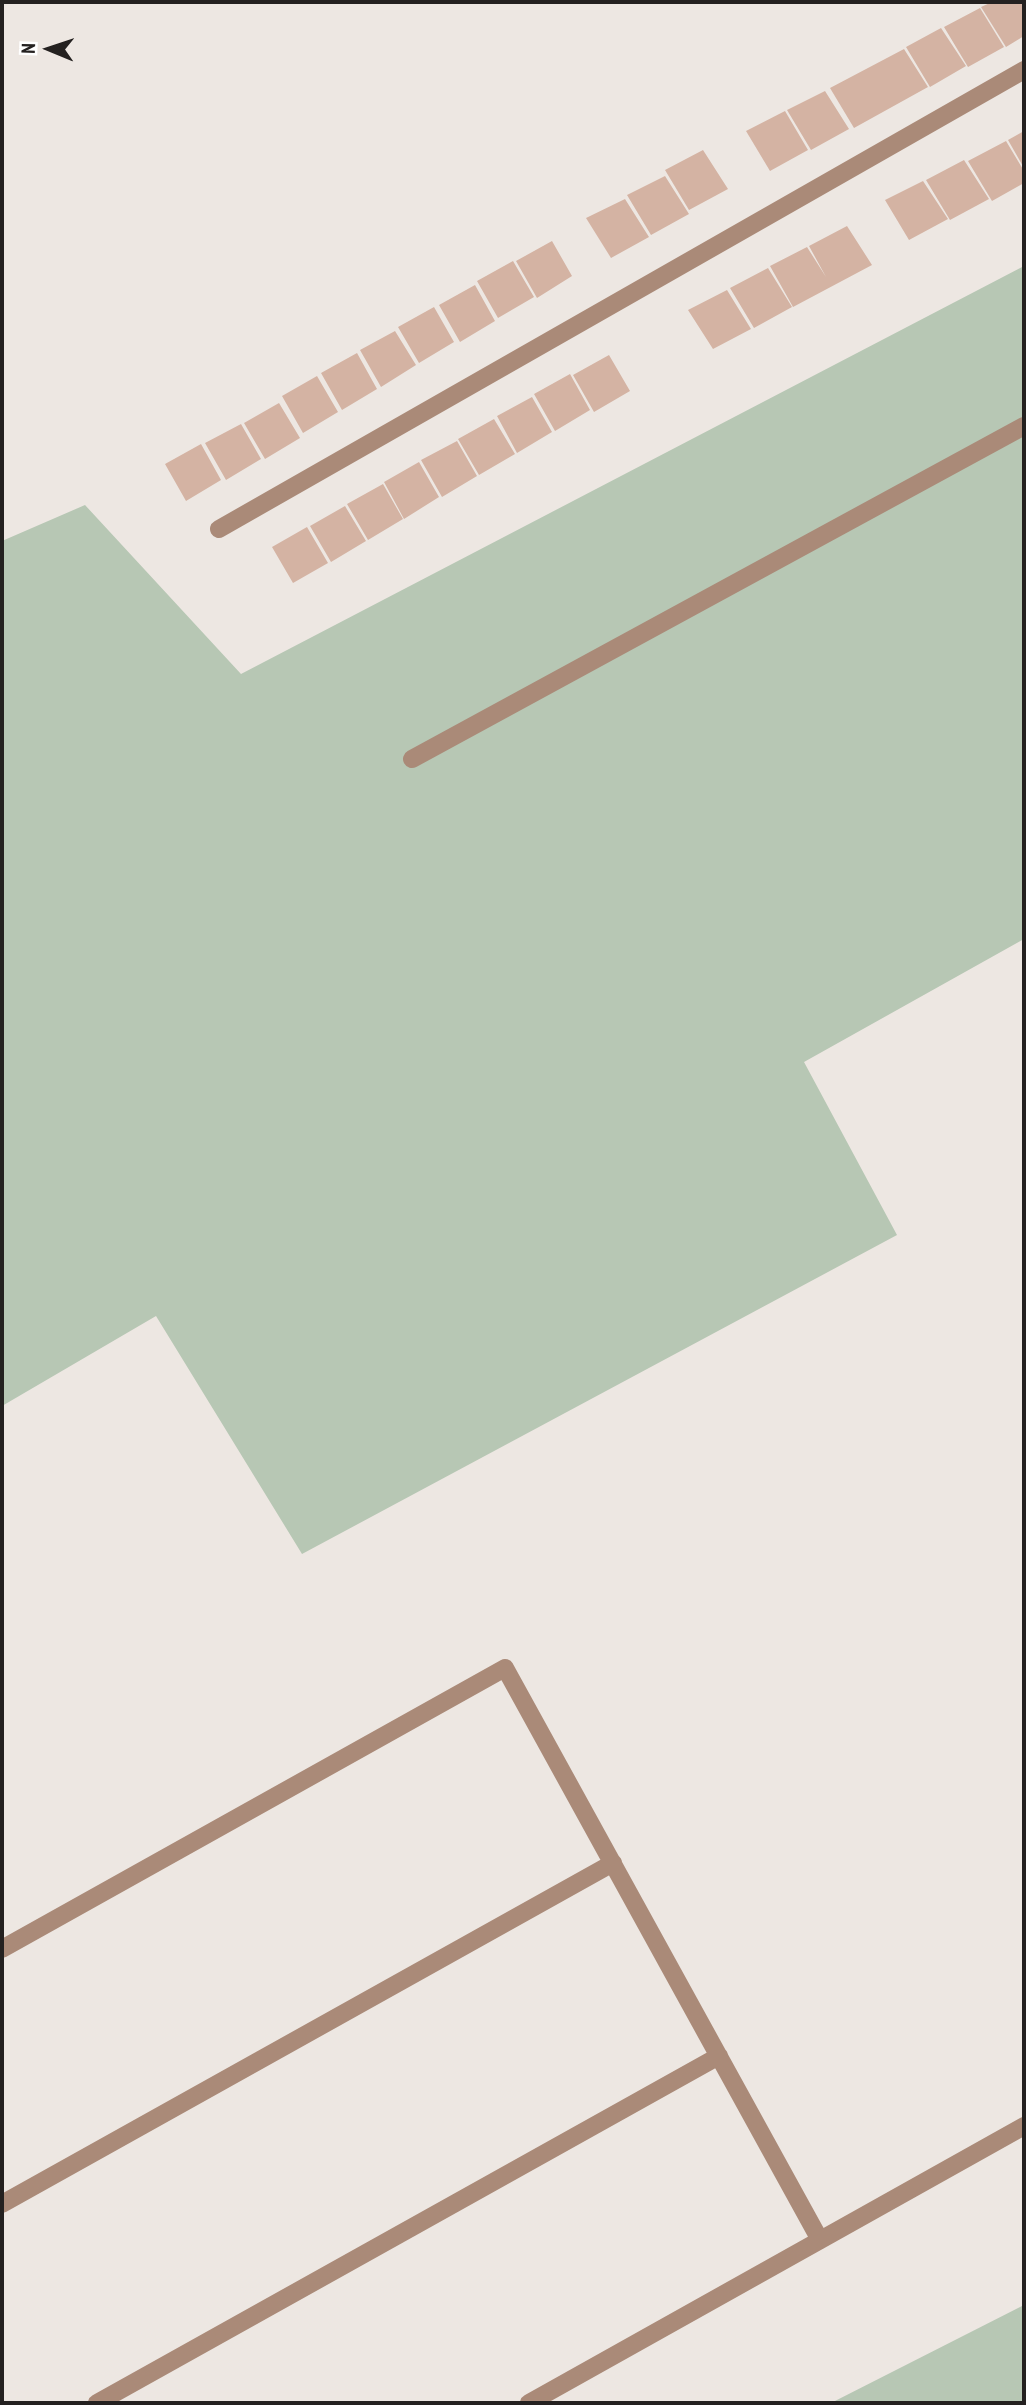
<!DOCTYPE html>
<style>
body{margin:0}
#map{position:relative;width:1026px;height:2405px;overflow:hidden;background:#ede7e2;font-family:"PT Sans Narrow",sans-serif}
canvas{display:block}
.frame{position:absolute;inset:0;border:4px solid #242120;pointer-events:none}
.north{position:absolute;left:14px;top:14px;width:70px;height:70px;-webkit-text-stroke:5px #fff;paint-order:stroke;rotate:272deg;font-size:19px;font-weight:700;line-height:28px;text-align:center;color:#242120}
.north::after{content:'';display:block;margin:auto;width:24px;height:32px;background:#242120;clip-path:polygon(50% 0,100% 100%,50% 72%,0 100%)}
</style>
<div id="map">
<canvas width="1026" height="2405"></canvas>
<div class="frame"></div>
<div class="north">N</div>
</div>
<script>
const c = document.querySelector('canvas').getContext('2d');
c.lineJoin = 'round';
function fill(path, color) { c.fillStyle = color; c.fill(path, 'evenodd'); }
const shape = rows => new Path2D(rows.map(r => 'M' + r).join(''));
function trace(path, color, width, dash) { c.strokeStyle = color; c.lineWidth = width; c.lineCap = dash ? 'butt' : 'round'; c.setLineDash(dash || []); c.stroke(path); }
fill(shape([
 [1024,266,1024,939,804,1062,897,1235,302,1554,156,1316,2,1406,2,541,85,505,241,674],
 [1024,2305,1024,2403,831,2403]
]), '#b7c7b4');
fill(shape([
 [992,2,1024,2,1024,36,1006,47,981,7],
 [980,8,1004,47,968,67,944,27],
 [941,28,966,66,930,87,906,47],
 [904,49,928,87,854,128,830,88],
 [825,91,849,129,811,150,787,110],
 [785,111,808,150,770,171,746,131],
 [1024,131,1024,168,1008,140],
 [1006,141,1024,171,1024,183,992,201,968,161],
 [703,150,728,189,689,210,665,170],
 [964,160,989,199,950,220,926,180],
 [665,176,689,214,651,235,627,195],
 [923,181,948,219,909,240,885,200],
 [625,199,649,237,611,258,586,218],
 [847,226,872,265,793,307,770,266,807,247,826,277,809,246],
 [552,241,572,276,537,298,516,261],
 [513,261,534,297,498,318,477,281],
 [768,268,792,307,754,328,730,288],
 [475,285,495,321,460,342,439,305],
 [727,290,751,329,713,349,688,310],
 [434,307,454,342,419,363,398,327],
 [395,331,416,365,381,387,360,350],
 [357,353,377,389,342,410,321,373],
 [609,355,630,391,594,412,573,375],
 [570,374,590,410,555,431,534,394],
 [317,376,338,412,303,433,282,396],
 [532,397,552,432,517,453,497,416],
 [279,403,300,438,265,459,244,423],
 [494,419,515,454,479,475,458,439],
 [241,424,261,459,226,480,205,443],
 [457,441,477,476,442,497,421,460],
 [201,444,221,480,186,501,165,464],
 [419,462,439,497,404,519,384,482],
 [383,484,403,519,368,540,347,504],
 [345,506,366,541,331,562,310,526],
 [307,527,328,563,293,583,272,547]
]), '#d4b3a3');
trace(shape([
 [219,529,1024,70],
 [412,759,1024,426],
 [2,1949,505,1668,820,2240],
 [2,2204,613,1863],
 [97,2403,719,2056],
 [529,2403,1024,2126]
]), '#aa8a78', 18);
</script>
